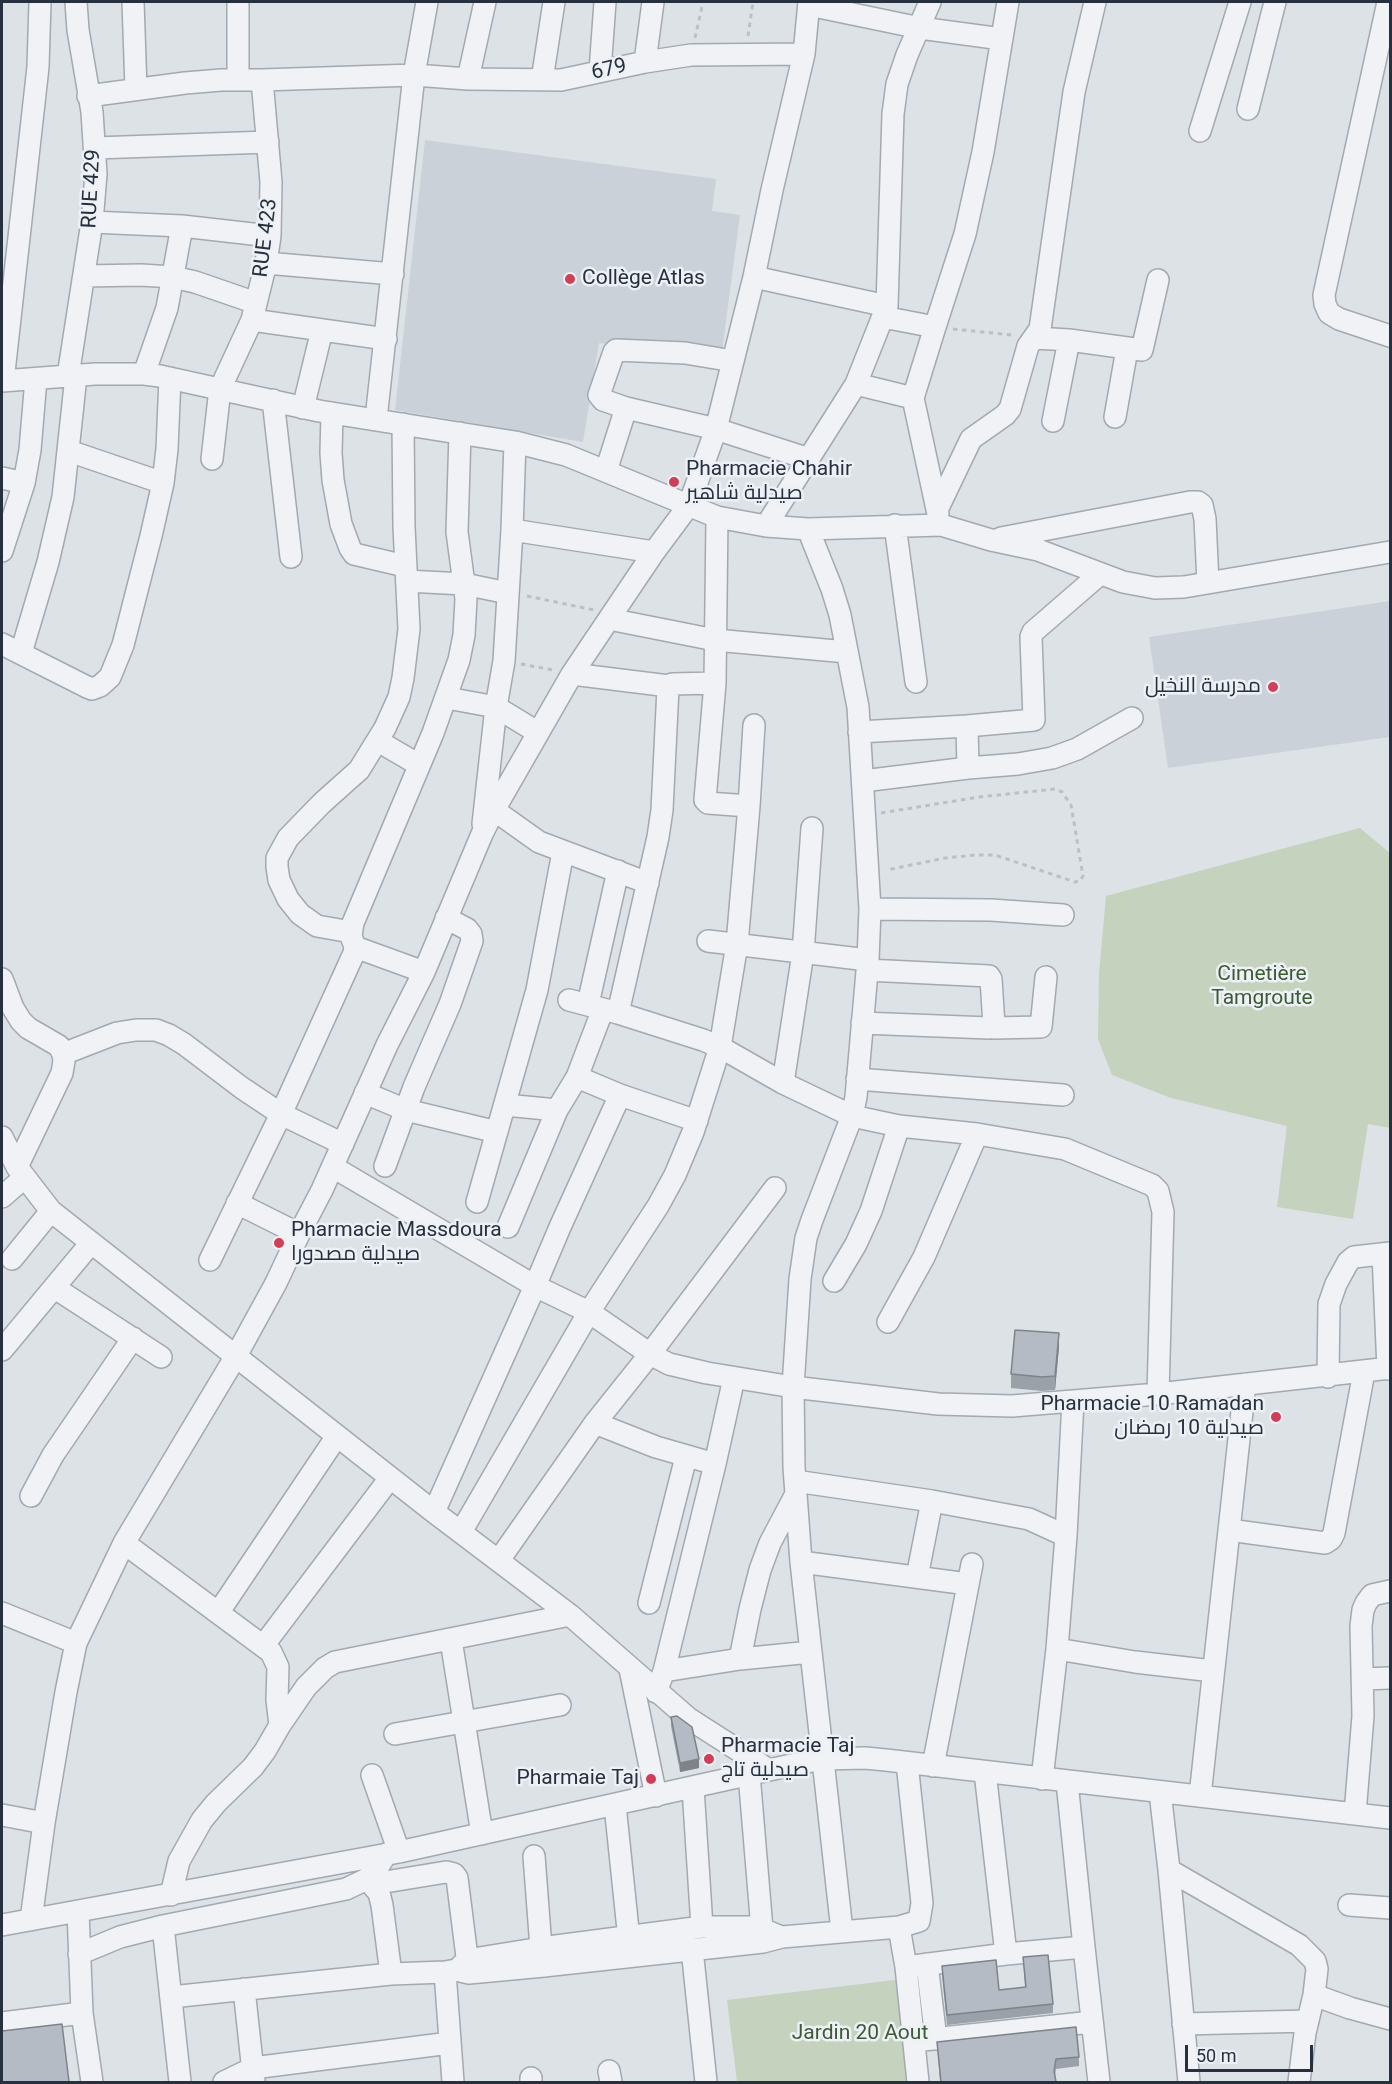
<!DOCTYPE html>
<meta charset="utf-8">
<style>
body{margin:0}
#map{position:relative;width:1392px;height:2084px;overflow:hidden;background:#dde2e7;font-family:Roboto,sans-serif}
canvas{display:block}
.frame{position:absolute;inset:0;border:3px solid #26303e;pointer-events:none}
.scale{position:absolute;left:1185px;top:2045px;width:128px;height:27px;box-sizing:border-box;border:3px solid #26303e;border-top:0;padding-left:8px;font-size:18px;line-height:21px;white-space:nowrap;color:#26303e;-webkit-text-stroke:4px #edf0f5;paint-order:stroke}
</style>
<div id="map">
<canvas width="1392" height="2084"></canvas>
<div class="frame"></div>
<div class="scale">50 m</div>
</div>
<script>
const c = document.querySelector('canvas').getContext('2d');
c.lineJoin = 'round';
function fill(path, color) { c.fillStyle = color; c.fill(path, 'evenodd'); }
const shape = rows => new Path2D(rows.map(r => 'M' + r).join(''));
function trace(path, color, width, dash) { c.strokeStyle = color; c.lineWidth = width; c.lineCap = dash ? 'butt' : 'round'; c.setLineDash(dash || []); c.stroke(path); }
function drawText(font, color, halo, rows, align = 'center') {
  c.font = font + ' Roboto,Cairo,sans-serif'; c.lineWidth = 5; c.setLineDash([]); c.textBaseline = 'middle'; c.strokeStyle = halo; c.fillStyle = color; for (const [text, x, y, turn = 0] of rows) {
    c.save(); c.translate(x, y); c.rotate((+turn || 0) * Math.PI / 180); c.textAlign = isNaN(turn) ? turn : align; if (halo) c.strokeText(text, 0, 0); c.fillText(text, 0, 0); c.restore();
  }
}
fill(shape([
 [425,140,716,179,712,211,740,215,721,359,599,343,583,442,395,410],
 [1390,601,1390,737,1168,768,1149,637]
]), '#cbd1d9');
fill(shape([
 [1360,828,1390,853,1390,1128,1368,1124,1353,1219,1277,1207,1287,1126,1171,1098,1112,1075,1098,1039,1099,973,1106,896],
 [903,1979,916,2082,737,2082,727,2000]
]), '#c4d2be');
const minor = shape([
 [133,2,136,89],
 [1388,2,1324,295,1325,304,1329,313,1339,319,1390,336],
 [809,5,920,28,1002,39],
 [645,62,653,2],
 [600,71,605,2],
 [468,79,485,2],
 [238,80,238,2],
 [542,80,554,2],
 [88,96,185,83,221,80,262,80,414,75,468,79,561,80,645,62,691,55,804,54],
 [1248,109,1275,2],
 [1200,131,1240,2],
 [95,148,268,142],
 [92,222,182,226,270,236],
 [266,263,393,274],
 [84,276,141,275,173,277,195,282,256,303],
 [754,277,887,306],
 [883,317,935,327,913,398],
 [252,320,386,339],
 [935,327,965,234,983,152,1008,2],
 [1035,338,1069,340,1142,350,1158,280],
 [733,361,685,353,616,350,614,352,599,395,603,400,626,408,716,429,809,459],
 [144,374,167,308,182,226],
 [68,376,92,222,96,174,92,112,78,30,76,2],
 [2,381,95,374,144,374,160,376,319,411,515,442,566,455,717,517,766,526,808,529,941,525,991,540,1038,550,1123,582,1155,588,1184,587,1390,552],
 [3,381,38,67,40,2],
 [856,384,913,398,938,514],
 [273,400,291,557],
 [303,408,322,330],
 [332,413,331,453,333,480,341,524,350,548,354,554,405,566],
 [1115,417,1127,349],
 [376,419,414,75,427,2],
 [1053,421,1069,340],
 [69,451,163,483],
 [212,459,220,389,252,320,266,263,270,236,271,182,262,80],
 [606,471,626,408],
 [2,478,24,483],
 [937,510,971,439,1005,415,1010,409,1028,346,1040,329,1074,92,1095,2],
 [717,517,715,683,705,800,708,803,749,806],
 [895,525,916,682],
 [766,526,856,384,887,306,893,114,897,84,907,55,930,2],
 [808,529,832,589,840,615,858,707,870,909,868,960,856,1097,852,1116,812,1220,806,1238,800,1279,793,1387,794,1467,801,1562,842,1931],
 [512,530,654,552],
 [1001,538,1190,502,1198,502,1202,505,1205,519,1208,583],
 [2,551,24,483,30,450,36,379],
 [407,581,464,584,508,593],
 [609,619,715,640,847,652],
 [2,644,87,687,92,689,100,686,110,677,123,645,151,536,163,483,167,449,170,378],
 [21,653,48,562,63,497,76,376],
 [572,674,669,686],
 [447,698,496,707,537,732],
 [859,732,967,726],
 [378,741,419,765],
 [968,768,967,726,1034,720,1031,637,1033,632,1100,574],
 [863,781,968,768,1018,764,1052,758,1077,749,1132,718],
 [494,810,539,842,648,883],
 [483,824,496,707,504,661,512,530,515,442],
 [870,909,991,910,1063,915],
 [351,932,317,926,300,914,288,899,279,880,277,867,277,858,288,838,322,803,359,770,385,728,399,697,403,678,409,629,404,527,403,424],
 [708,941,868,960],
 [355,947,424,972],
 [2,979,13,1008,21,1021,28,1028,59,1046,63,1054,64,1061,62,1073,17,1167],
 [569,1000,618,1013,703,1040,720,1047,783,1083,852,1116,899,1126,977,1134,1065,1149,1152,1185,1158,1191,1163,1212,1158,1394],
 [588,1004,618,871],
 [603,1009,577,1077,620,1095,697,1121],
 [618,1013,658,837,662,810,668,688,672,684,715,683],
 [862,1023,989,1028,994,1026,991,979,989,976,867,970],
 [993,1028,1041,1027,1046,977],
 [63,1054,117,1033,136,1030,156,1030,169,1035,184,1044,242,1088,281,1114,343,1144],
 [857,1079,1063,1095],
 [783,1083,803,953,812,828],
 [365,1093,406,1110,497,1132],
 [505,1105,557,1110],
 [2,1137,17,1167,51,1211,434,1512,570,1615,688,1718,769,1770],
 [385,1166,414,1087,450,1004,472,941,471,934,467,929,446,918],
 [333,1167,535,1286,589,1312,650,1354,669,1364,707,1373,793,1387,938,1404,1012,1406,1158,1394,1390,1368],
 [2,1197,25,1177],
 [477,1202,537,990,563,852],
 [237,1203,299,1234],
 [508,1227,557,1110,577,1077],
 [1383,1254,1388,1369],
 [12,1259,51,1211],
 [210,1260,281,1114,354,953,355,947,351,936,353,923,433,733,459,660,464,635,466,599,457,532,460,433],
 [834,1281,856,1244,871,1211,899,1126],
 [55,1288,161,1357],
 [888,1322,924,1257,977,1134],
 [2,1350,91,1243],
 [1328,1377,1329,1304,1336,1284,1348,1262,1354,1257,1390,1253],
 [595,1423,656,1447,715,1464],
 [795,1481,932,1501,1029,1519,1066,1536],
 [31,1496,53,1455,133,1338],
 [434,1512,535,1286,560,1227,620,1095],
 [1229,1530,1325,1543,1331,1539,1334,1533,1364,1372],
 [461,1532,589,1312,658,1206,675,1175,693,1132,720,1047,737,944,749,806,754,725],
 [124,1543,271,1652,278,1667,277,1700,280,1725,265,1751,253,1767,216,1803,202,1820,179,1861,171,1895],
 [499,1560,595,1423,650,1354,775,1188],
 [801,1562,968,1584],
 [917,1577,932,1501],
 [649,1603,686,1457],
 [2,1613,76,1643],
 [218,1613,337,1436],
 [451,1640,482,1834],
 [263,1646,390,1478],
 [1057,1649,1135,1662,1213,1671],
 [740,1659,750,1609,760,1570,770,1543,796,1494],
 [630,1669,656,1796],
 [664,1671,740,1659,811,1652],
 [1363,1679,1390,1678],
 [656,1692,664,1671,715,1464,734,1378],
 [280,1725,306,1687,325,1668,335,1662,570,1615],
 [395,1734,560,1705],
 [933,1766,972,1564],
 [985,1772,1006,1954],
 [749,1774,763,1941],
 [372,1775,399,1852],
 [1042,1779,1057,1649,1066,1536,1073,1401],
 [1067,1782,1084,1947],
 [693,1788,702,1927],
 [1160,1792,1169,1870,1189,2082],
 [1200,1796,1245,1384],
 [615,1805,630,1949],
 [1355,1814,1363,1716,1361,1626,1363,1610,1366,1603,1372,1595,1390,1591],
 [2,1815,44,1823],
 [534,1856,541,1948],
 [1169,1870,1299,1945,1315,1961,1317,1969,1314,1995,1305,2033,1299,2082],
 [367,1879,379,1893,382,1905,391,1974],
 [373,1884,446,1872,454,1874,457,1878,469,1973],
 [1349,1905,1390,1908],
 [78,1911,82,2013,92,2082],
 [31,1920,44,1823,66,1692,76,1643,124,1543,236,1356,276,1283,299,1234,322,1190,387,1045,424,972,482,834,494,810,572,674,654,552,689,505,716,429,754,277,772,190,804,54,809,2],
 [2,1925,399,1852,796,1764,823,1759,865,1758,886,1760,1390,1818],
 [163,1926,180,2082],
 [899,1927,919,1921,922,1903,907,1763],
 [692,1949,706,2082],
 [79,1954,120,1937,163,1926,346,1889,367,1879,375,1872,386,1854],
 [927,1964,936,2039],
 [461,1966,467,1960,541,1948,702,1927,750,1927,762,1929,781,1937],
 [906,1967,1006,1954,1084,1947,1099,2082],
 [244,1989,254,2081],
 [1314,1995,1350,2008,1390,2019],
 [171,1997,391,1974,445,1972],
 [2,2023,82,2013],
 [1183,2024,1308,2021],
 [914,2041,1092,2022],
 [609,2071,611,2082],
 [531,2078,531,2082],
 [224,2082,253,2068,450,2043],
 [453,2082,445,1972,456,1970,469,1973,544,1966,763,1942,782,1937,899,1927,906,1967,918,2082]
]);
trace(minor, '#a2a9b1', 24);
trace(shape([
 [748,36,753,2],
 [695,38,703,2],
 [953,329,1012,335],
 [527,596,594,610],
 [521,664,553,670],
 [881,813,979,797,1055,789,1062,792,1071,805,1083,876,1080,881,1075,882,995,855,975,855,945,858,887,870]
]), '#bbc0c6', 3, [4.5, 4.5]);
trace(minor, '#f0f2f6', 21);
fill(shape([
 [1059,1347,1055,1390,1042,1391,1011,1388,1011,1374],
 [671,1717,699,1768,680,1772,671,1726],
 [1023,1957,1053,2004,1053,2013,947,2025,942,1975,942,1966,999,1990,1025,1988],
 [937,2042,1079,2057,1079,2066,1056,2069,1055,2076,1056,2082,940,2082]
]), '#9ba1a9');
fill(shape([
 [1059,1333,1059,1347,1055,1390,1055,1376],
 [699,1759,699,1768,680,1772,680,1763]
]), '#7e8389');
const building = shape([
 [1015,1330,1059,1333,1055,1376,1042,1377,1011,1374,1015,1330],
 [677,1716,692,1727,699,1759,680,1763,671,1717,677,1716],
 [1048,1955,1053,2004,947,2015,942,1966,996,1960,999,1990,1026,1987,1023,1957,1048,1955],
 [62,2024,69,2082,2,2082,2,2031,62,2024],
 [1076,2027,1079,2057,1056,2059,1054,2071,1056,2082,941,2082,937,2042,1076,2027]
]);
fill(building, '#b4bbc4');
trace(building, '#7e8389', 1.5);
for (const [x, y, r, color] of [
 [570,279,6,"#d03f58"],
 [674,482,6,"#d03f58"],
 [1273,687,6,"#d03f58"],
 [279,1243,6,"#d03f58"],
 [1276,1417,6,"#d03f58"],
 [709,1759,6,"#d03f58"],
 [651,1779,6,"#d03f58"]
]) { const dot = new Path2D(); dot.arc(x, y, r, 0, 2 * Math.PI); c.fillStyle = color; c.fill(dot); trace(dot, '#edf0f5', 2); }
drawText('21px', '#26303e', '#edf0f5', [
 ["679",609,70,-13],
 ["RUE 429",92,189,-87],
 ["RUE 423",266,238,-83]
]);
drawText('21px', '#26303e', '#edf0f5', [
 ["Collège Atlas",582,279],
 ["Pharmacie Chahir",686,470],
 ["صيدلية شاهير",686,494],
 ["مدرسة النخيل",1261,687,"right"],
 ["Pharmacie Massdoura",291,1231],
 ["صيدلية مصدورا",291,1255],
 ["Pharmacie 10 Ramadan",1264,1405,"right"],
 ["صيدلية 10 رمضان",1264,1429,"right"],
 ["Pharmacie Taj",721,1747],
 ["صيدلية تاج",721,1771],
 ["Pharmaie Taj",639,1779,"right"]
], 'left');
drawText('21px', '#3c5a34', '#edf0f5', [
 ["Cimetière",1262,975],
 ["Tamgroute",1262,999],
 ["Jardin 20 Aout",860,2034]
]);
</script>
